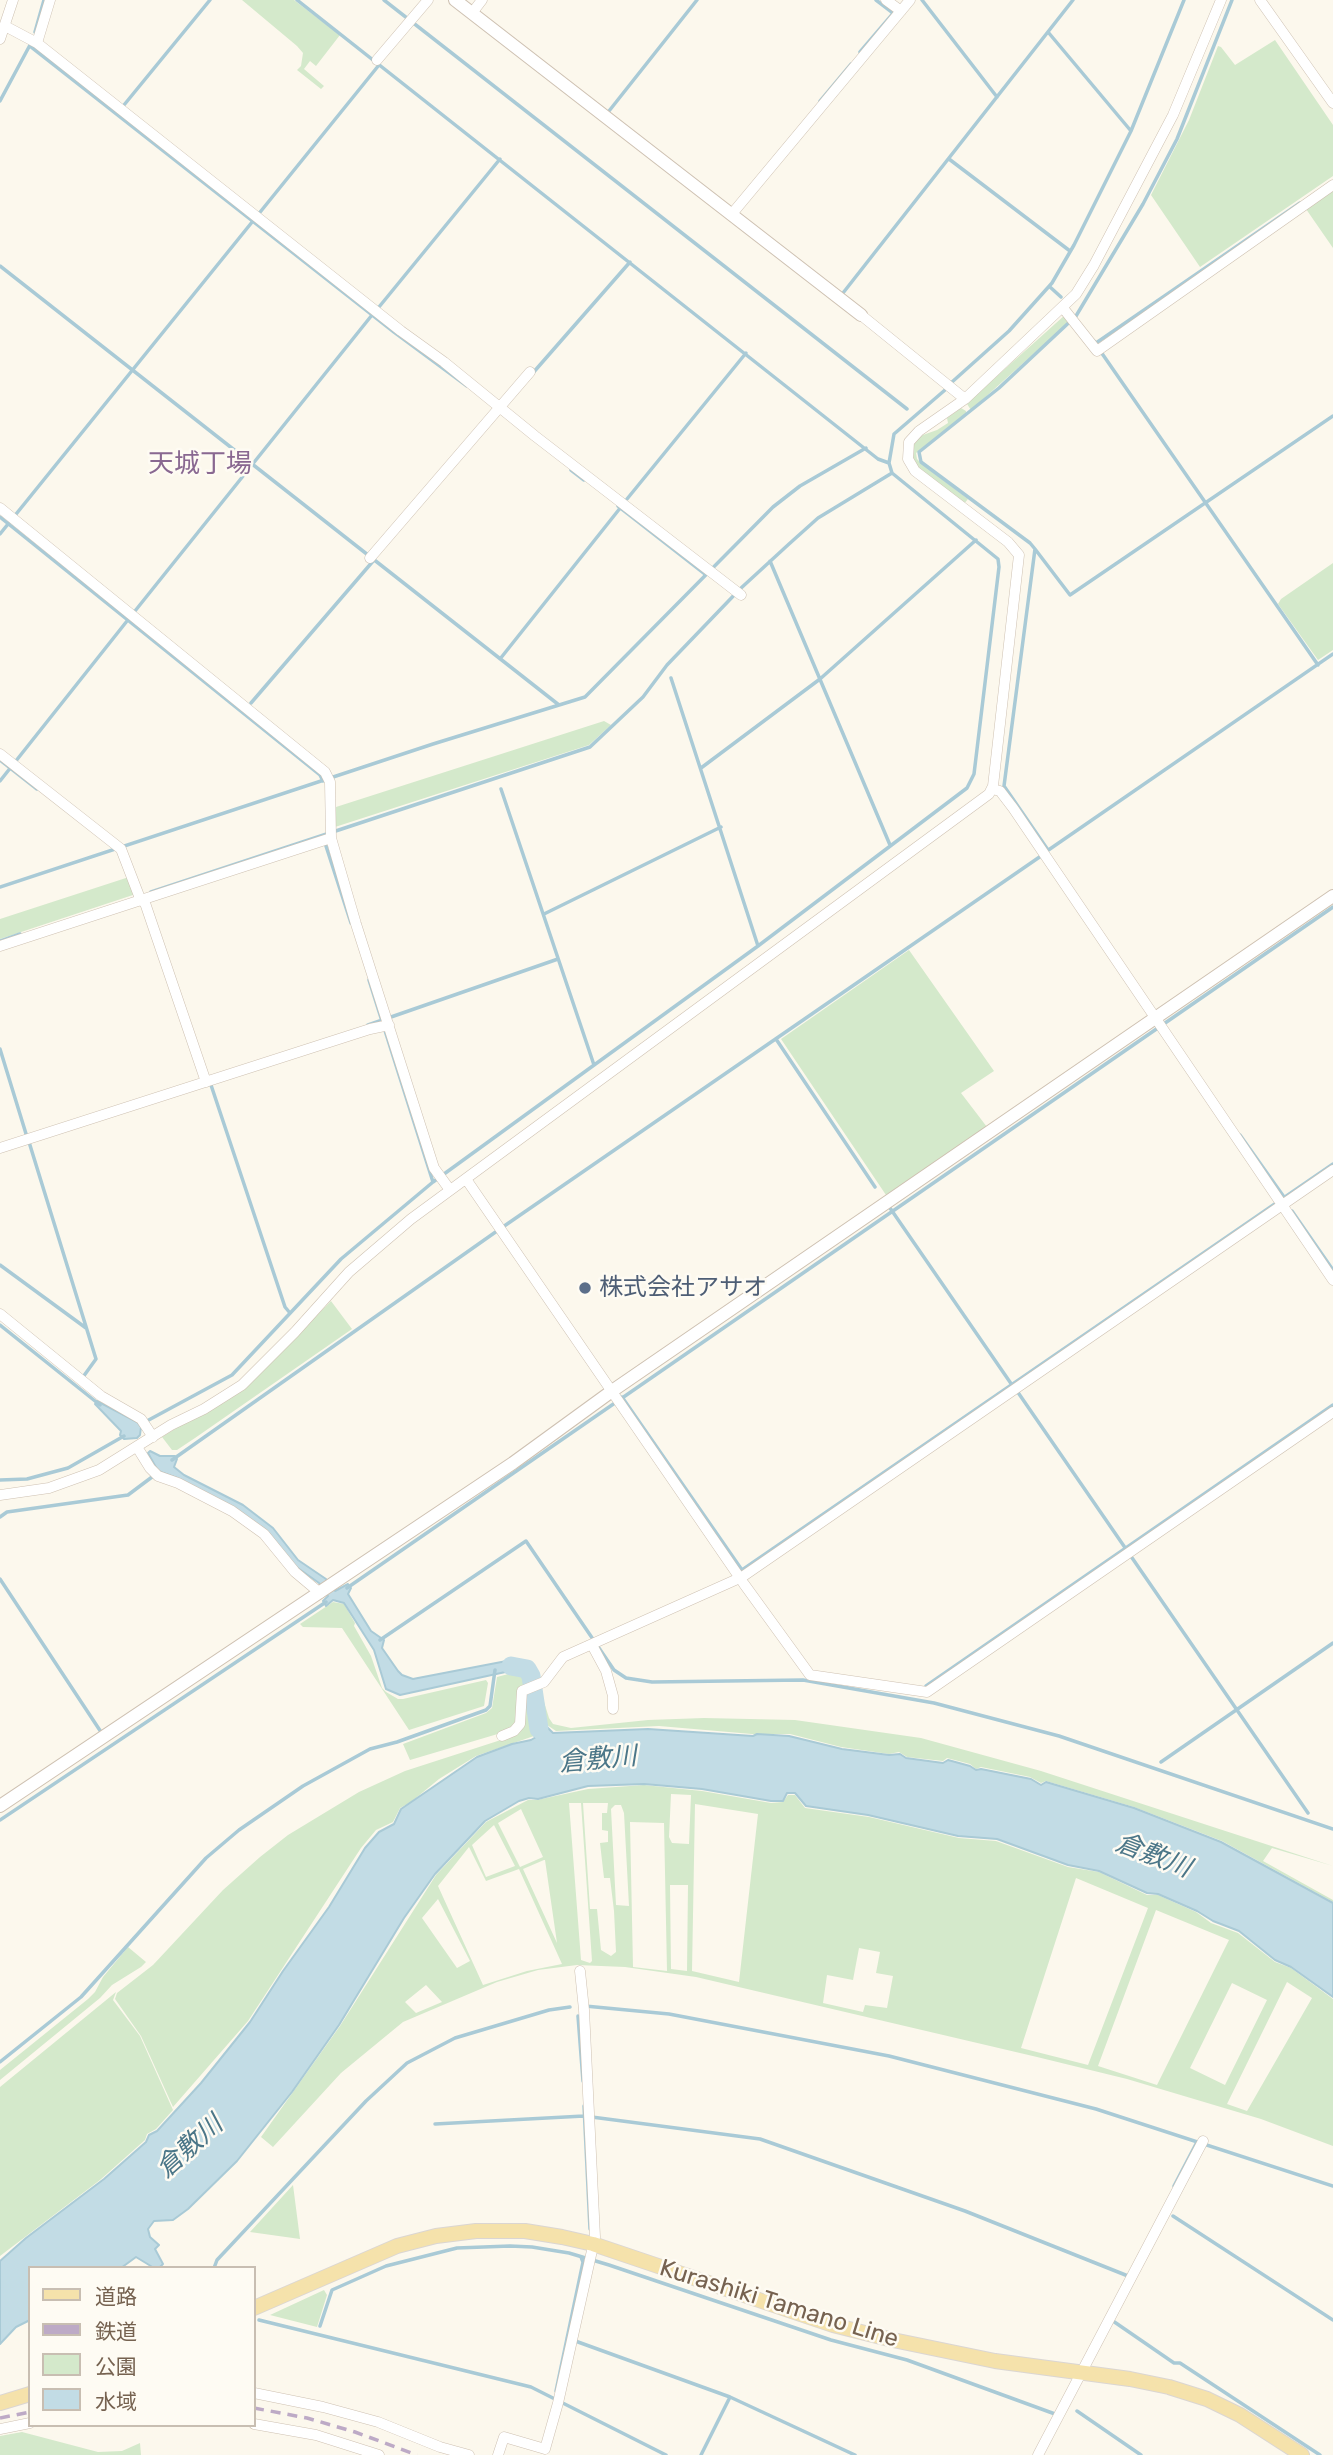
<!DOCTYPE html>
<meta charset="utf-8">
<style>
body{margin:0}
#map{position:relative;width:1333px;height:2455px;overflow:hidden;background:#fcf8ed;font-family:Rubik,"Noto Sans JP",sans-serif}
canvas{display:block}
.legend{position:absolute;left:28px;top:2266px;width:228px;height:161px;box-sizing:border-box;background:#fefbf3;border:2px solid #c8beb2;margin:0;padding:9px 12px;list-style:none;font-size:21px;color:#766250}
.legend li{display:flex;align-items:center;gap:14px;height:35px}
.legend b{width:35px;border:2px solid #c8beb2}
</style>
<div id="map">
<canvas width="1333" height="2455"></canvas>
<ul class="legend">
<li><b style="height:9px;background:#f5e2ab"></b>道路</li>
<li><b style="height:9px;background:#bdaac6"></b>鉄道</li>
<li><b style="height:19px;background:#d4e9cb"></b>公園</li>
<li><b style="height:19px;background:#c2dce5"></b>水域</li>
</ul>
</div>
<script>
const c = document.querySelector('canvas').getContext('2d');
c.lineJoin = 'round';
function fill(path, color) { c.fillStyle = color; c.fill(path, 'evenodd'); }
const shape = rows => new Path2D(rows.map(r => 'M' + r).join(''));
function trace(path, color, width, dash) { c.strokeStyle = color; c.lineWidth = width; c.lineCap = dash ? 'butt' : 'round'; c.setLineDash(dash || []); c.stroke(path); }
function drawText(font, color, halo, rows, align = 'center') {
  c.font = font + ' Rubik,"Noto Sans JP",sans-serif'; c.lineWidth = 5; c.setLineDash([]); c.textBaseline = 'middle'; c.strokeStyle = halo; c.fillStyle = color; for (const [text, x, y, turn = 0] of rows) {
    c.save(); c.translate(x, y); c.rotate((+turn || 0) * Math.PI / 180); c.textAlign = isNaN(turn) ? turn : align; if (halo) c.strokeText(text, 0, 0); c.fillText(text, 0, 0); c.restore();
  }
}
fill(shape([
 [242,0,294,0,340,35,316,66,310,61,304,69,324,86,321,89,297,70,301,66,303,53,297,46],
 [1275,40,1333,125,1333,176,1200,267,1151,195,1189,120,1218,46,1221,47,1235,65],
 [1333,189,1333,248,1306,209],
 [1065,315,1070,321,971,410,967,404,968,402],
 [961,408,966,411,966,414,916,453,917,459,922,464,968,499,964,504,923,473,914,464,911,456,914,442,920,436,937,430,948,423,947,418],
 [1333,563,1333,650,1318,660,1278,604,1281,599],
 [604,721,611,725,589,745,335,827,336,807],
 [129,877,136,894,0,939,0,919],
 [909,950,994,1071,961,1093,987,1127,886,1195,781,1039],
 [331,1301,352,1329,195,1438,177,1450,172,1450,162,1437,253,1380],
 [333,1602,344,1604,355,1623,354,1626,371,1656,382,1688,386,1692,398,1699,403,1699,486,1680,488,1683,484,1706,409,1730,342,1628,303,1627,300,1624],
 [512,1673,525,1677,527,1685,517,1723,501,1733,410,1760,403,1744,486,1713,492,1708,497,1677],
 [528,1702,531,1704,529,1710,534,1736,476,1756,439,1779,411,1802,400,1808,393,1822,376,1830,361,1848,248,2021,173,2107,141,2036,115,1999,117,1993,153,1965,223,1890,260,1857,288,1835,359,1792,405,1771,507,1738,518,1732,525,1726,525,1707],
 [544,1702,549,1718,553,1724,571,1728,648,1720,704,1718,795,1720,921,1738,1041,1771,1333,1866,1272,1848,1263,1861,1333,1900,1333,1902,1222,1841,1134,1807,1046,1781,1041,1783,1030,1777,981,1767,976,1769,970,1764,947,1758,943,1761,907,1757,899,1752,889,1754,841,1747,790,1734,752,1734,659,1726,556,1731,547,1725,540,1703],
 [644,1785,702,1791,771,1803,783,1802,788,1795,795,1795,805,1808,869,1817,959,1838,996,1841,1068,1867,1099,1872,1147,1895,1158,1895,1196,1912,1211,1923,1238,1933,1275,1962,1291,1968,1333,1999,1333,2146,1261,2119,1127,2079,1037,2057,696,1977,625,1967,577,1965,538,1970,497,1982,403,2022,341,2073,273,2147,261,2137,340,2026,436,1875,486,1822,528,1800,537,1800,588,1789],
 [671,1794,691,1795,689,1844,672,1843,669,1837],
 [569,1803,581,1803,592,1961,590,1963,581,1960],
 [583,1803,608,1803,607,1813,602,1813,602,1830,608,1831,608,1842,600,1843,604,1878,610,1878,614,1911,616,1952,611,1956,601,1950,597,1909,590,1909],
 [695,1804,758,1814,739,1982,692,1971],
 [621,1805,624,1813,629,1906,616,1905,611,1809,615,1805],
 [521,1809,543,1857,520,1867,498,1823],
 [630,1822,664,1823,667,1971,633,1967],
 [494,1825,515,1866,486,1877,472,1845],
 [469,1847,486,1881,519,1869,562,1964,527,1971,483,1985,438,1886],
 [544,1860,545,1860,557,1943,523,1869],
 [1076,1878,1148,1908,1088,2065,1021,2048],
 [670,1885,688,1885,687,1971,671,1969],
 [438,1899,470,1961,457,1968,422,1918],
 [1156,1910,1229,1940,1157,2085,1098,2066],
 [859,1948,880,1952,876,1973,893,1976,887,2008,865,2005,863,2012,823,2003,827,1975,853,1980],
 [1287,1982,1312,1998,1247,2111,1227,2104],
 [1232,1983,1267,2000,1225,2085,1190,2068],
 [426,1985,442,2002,416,2013,405,2002],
 [128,1947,146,1962,141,1967,112,1985,100,1998,0,2080,0,2070,88,1999,95,1992,103,1977],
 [116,1992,113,2000,140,2036,173,2110,156,2129,147,2134,145,2140,100,2180,0,2256,0,2087],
 [293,2185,300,2239,250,2232],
 [324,2290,327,2295,317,2327,270,2315],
 [22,2432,98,2452,122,2451,140,2443,141,2455,0,2455,0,2436]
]), '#d4e9cb');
const water = shape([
 [97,1401,137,1422,141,1427,140,1435,137,1438,124,1439,120,1435,121,1431,95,1404,97,1401],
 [150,1451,160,1456,175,1456,177,1459,174,1467,184,1475,243,1505,273,1528,298,1560,326,1579,335,1591,348,1584,351,1588,348,1594,371,1631,384,1640,382,1648,398,1671,402,1675,413,1679,418,1678,517,1659,531,1665,534,1674,529,1677,519,1671,510,1671,400,1695,386,1689,374,1650,344,1603,333,1600,326,1606,323,1601,328,1596,319,1583,295,1566,268,1532,177,1478,158,1471,148,1453,150,1451],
 [538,1703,546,1726,553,1733,648,1729,753,1736,757,1734,789,1736,842,1749,889,1755,900,1754,906,1758,943,1763,948,1760,970,1766,976,1770,981,1769,1031,1779,1041,1785,1046,1782,1134,1808,1221,1842,1333,1903,1333,1997,1291,1967,1275,1960,1239,1931,1213,1921,1197,1911,1158,1894,1147,1893,1099,1871,1068,1865,997,1839,958,1836,868,1815,806,1806,795,1793,787,1793,783,1801,771,1801,702,1789,644,1784,588,1786,538,1799,529,1798,519,1801,485,1821,435,1874,404,1918,339,2025,292,2092,237,2161,188,2209,173,2220,154,2221,148,2229,150,2237,159,2245,155,2249,163,2264,159,2268,154,2268,136,2257,121,2268,30,2268,30,2320,16,2327,0,2344,0,2261,26,2238,104,2179,146,2142,149,2135,157,2131,201,2083,250,2022,283,1971,329,1907,365,1848,379,1832,394,1824,401,1809,477,1757,512,1744,531,1740,536,1737,530,1709,532,1705,538,1703]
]);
fill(water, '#c2dce5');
trace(water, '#a9cad6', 2);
trace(shape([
 [297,0,878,459,889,463],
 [384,0,907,409],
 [876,0,893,13],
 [922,0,997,97],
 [35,32,44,0],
 [1048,32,1131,131],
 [30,46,394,332,467,386],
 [860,52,896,10],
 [0,101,30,45],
 [820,101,851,64],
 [124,105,210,0],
 [609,111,697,0],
 [949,159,1070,251],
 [0,266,559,705],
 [1050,287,1061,297],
 [843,293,1073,0],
 [379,307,500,159],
 [1093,340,1096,343,1300,203],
 [1101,352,1318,665],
 [532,374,630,262],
 [952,382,1009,331,1052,283,1074,245,1131,131,1184,0],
 [571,470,584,480],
 [627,499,746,353],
 [618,506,705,574],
 [0,517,320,775,323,781],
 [0,534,379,65],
 [1035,549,1070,595,1333,416],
 [770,561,890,845],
 [135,611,372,315],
 [500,659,621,507],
 [671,678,758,946],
 [251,703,374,560],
 [0,760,37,789],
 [701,768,820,679,976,540],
 [0,781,127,621],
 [501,789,594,1065],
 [325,843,351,923],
 [1048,850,1004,786,1035,549,1030,543,921,462,919,452,999,388,1076,316,1143,204,1177,139,1232,0],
 [1047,851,1333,654],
 [0,887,433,744,585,697,773,507,800,486,866,448],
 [151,892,590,747,643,697,667,665,740,589,789,544,818,518,892,473],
 [544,914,721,827],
 [0,941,20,934],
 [369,980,433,1182],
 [368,1025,558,959],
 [776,1039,875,1187],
 [0,1049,27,1137],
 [210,1082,285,1307,290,1313],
 [1240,1135,1284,1197],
 [29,1142,96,1359,83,1377],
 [890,1208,1012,1385],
 [1292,1211,1333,1270],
 [0,1265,86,1328],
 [0,1325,100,1405],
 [1017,1391,1308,1813],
 [622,1397,742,1570,1333,1164],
 [145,1422,232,1375,341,1259,433,1182,758,946,967,788,974,774,999,567,998,559,892,473,889,463,894,434,945,390],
 [172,1460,497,1231,1041,856],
 [0,1480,27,1479,68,1468,124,1436],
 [0,1517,7,1512,128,1495,156,1474],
 [0,1579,101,1732],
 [347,1588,1333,907],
 [380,1640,526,1541,614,1670,626,1678,652,1682,803,1680,934,1703,1059,1736,1333,1829],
 [926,1686,1333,1405],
 [1161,1762,1333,1643],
 [0,1820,326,1602],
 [585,2006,669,2014,889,2056,1096,2109,1333,2186],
 [578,2016,583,2081],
 [0,2062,81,1997,206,1858,239,1830,303,1786,370,1749,397,1742,486,1710,490,1706,495,1670],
 [584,2106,590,2229],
 [435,2124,584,2116,760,2139,965,2211,1128,2276],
 [1174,2186,1197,2142],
 [1173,2216,1333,2320],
 [214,2268,217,2260,366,2101,407,2063,455,2038,549,2010,570,2007],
 [259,2320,531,2387,666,2455],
 [1113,2321,1174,2363,1180,2363,1320,2455],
 [320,2326,332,2290,386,2266,457,2248,510,2246,532,2247,569,2253,609,2265,831,2340,907,2360,1055,2414],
 [567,2338,730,2397,855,2455],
 [556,2391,583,2262,581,2257],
 [1077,2411,1141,2455],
 [701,2455,730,2397]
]), '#a9cad6', 3.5);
trace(shape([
 [511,1666,527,1669,531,1676,539,1729]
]), '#c2dce5', 19);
const minor = shape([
 [886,0,901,11],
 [1260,0,1333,103],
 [472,13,482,0],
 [5,26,37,43,401,331,444,362,535,436,741,595],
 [0,39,13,0],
 [37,43,50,0],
 [377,60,428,0],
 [731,215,910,0],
 [1063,308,1097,351,1333,185],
 [861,315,965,399],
 [0,508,325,772,330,782,331,838,356,924,434,1168,450,1190],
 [370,558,530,372],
 [0,754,121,849,141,901],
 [992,789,1000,791,1013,808,1333,1280],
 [144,900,206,1082],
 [0,946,331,838],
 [0,1148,370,1029,389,1025],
 [466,1179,744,1584,810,1675,927,1692,1333,1412],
 [0,1314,101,1396,141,1419,153,1437],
 [137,1447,150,1468,158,1476,178,1483,232,1511,264,1534,295,1572,320,1593],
 [0,1495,49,1488,99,1470,171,1425,204,1409,242,1385,295,1332,349,1272,411,1219,989,794,993,786,1019,555,1008,542,915,471,908,459,909,442,919,431,965,399,1076,294,1094,265,1173,115,1221,0],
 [592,1645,606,1671,613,1696,613,1709],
 [502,1736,514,1731,520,1724,522,1691,544,1682,563,1657,742,1577,1333,1170],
 [254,2393,323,2407,378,2422,440,2447,469,2455],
 [254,2424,316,2435,379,2455],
 [0,2429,30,2423],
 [498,2455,504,2437,545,2449,558,2403,595,2237,584,2010,580,1971],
 [1038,2455,1203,2141]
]);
const tertiary = shape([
 [455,0,861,315],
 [0,1806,513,1463,612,1391,1333,896]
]);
const primary = shape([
 [254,2308,397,2246,436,2236,476,2231,525,2231,562,2237,593,2244,833,2325,893,2340,995,2361,1130,2379,1169,2387,1207,2399,1240,2415,1302,2455],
 [0,2403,30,2394]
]);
trace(minor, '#cec1b2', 11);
trace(tertiary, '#cec1b2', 14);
trace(primary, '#dbd6d2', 16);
trace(minor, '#fff', 10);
trace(tertiary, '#fff', 12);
trace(primary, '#f5e2ab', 14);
trace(shape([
 [254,2408,307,2418,355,2432,417,2455],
 [0,2418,30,2412]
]), '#bdaac6', 3.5, [10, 7]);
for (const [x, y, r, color] of [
 [585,1288,7,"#5c6f8a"]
]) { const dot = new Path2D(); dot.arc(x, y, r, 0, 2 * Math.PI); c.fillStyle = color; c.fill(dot); trace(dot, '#fefbf3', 2.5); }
drawText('24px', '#4e5e75', '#fefbf3', [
 ["株式会社アサオ",599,1288]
], 'left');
drawText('24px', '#766250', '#fefbf3', [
 ["Kurashiki Tamano Line",779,2304,17]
]);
drawText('26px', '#896891', '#fefbf3', [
 ["天城丁場",200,464]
]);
drawText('italic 26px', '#4b7688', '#fefbf3', [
 ["倉敷川",598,1760,-5],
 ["倉敷川",1153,1856,21],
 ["倉敷川",190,2147,-42]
]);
</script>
